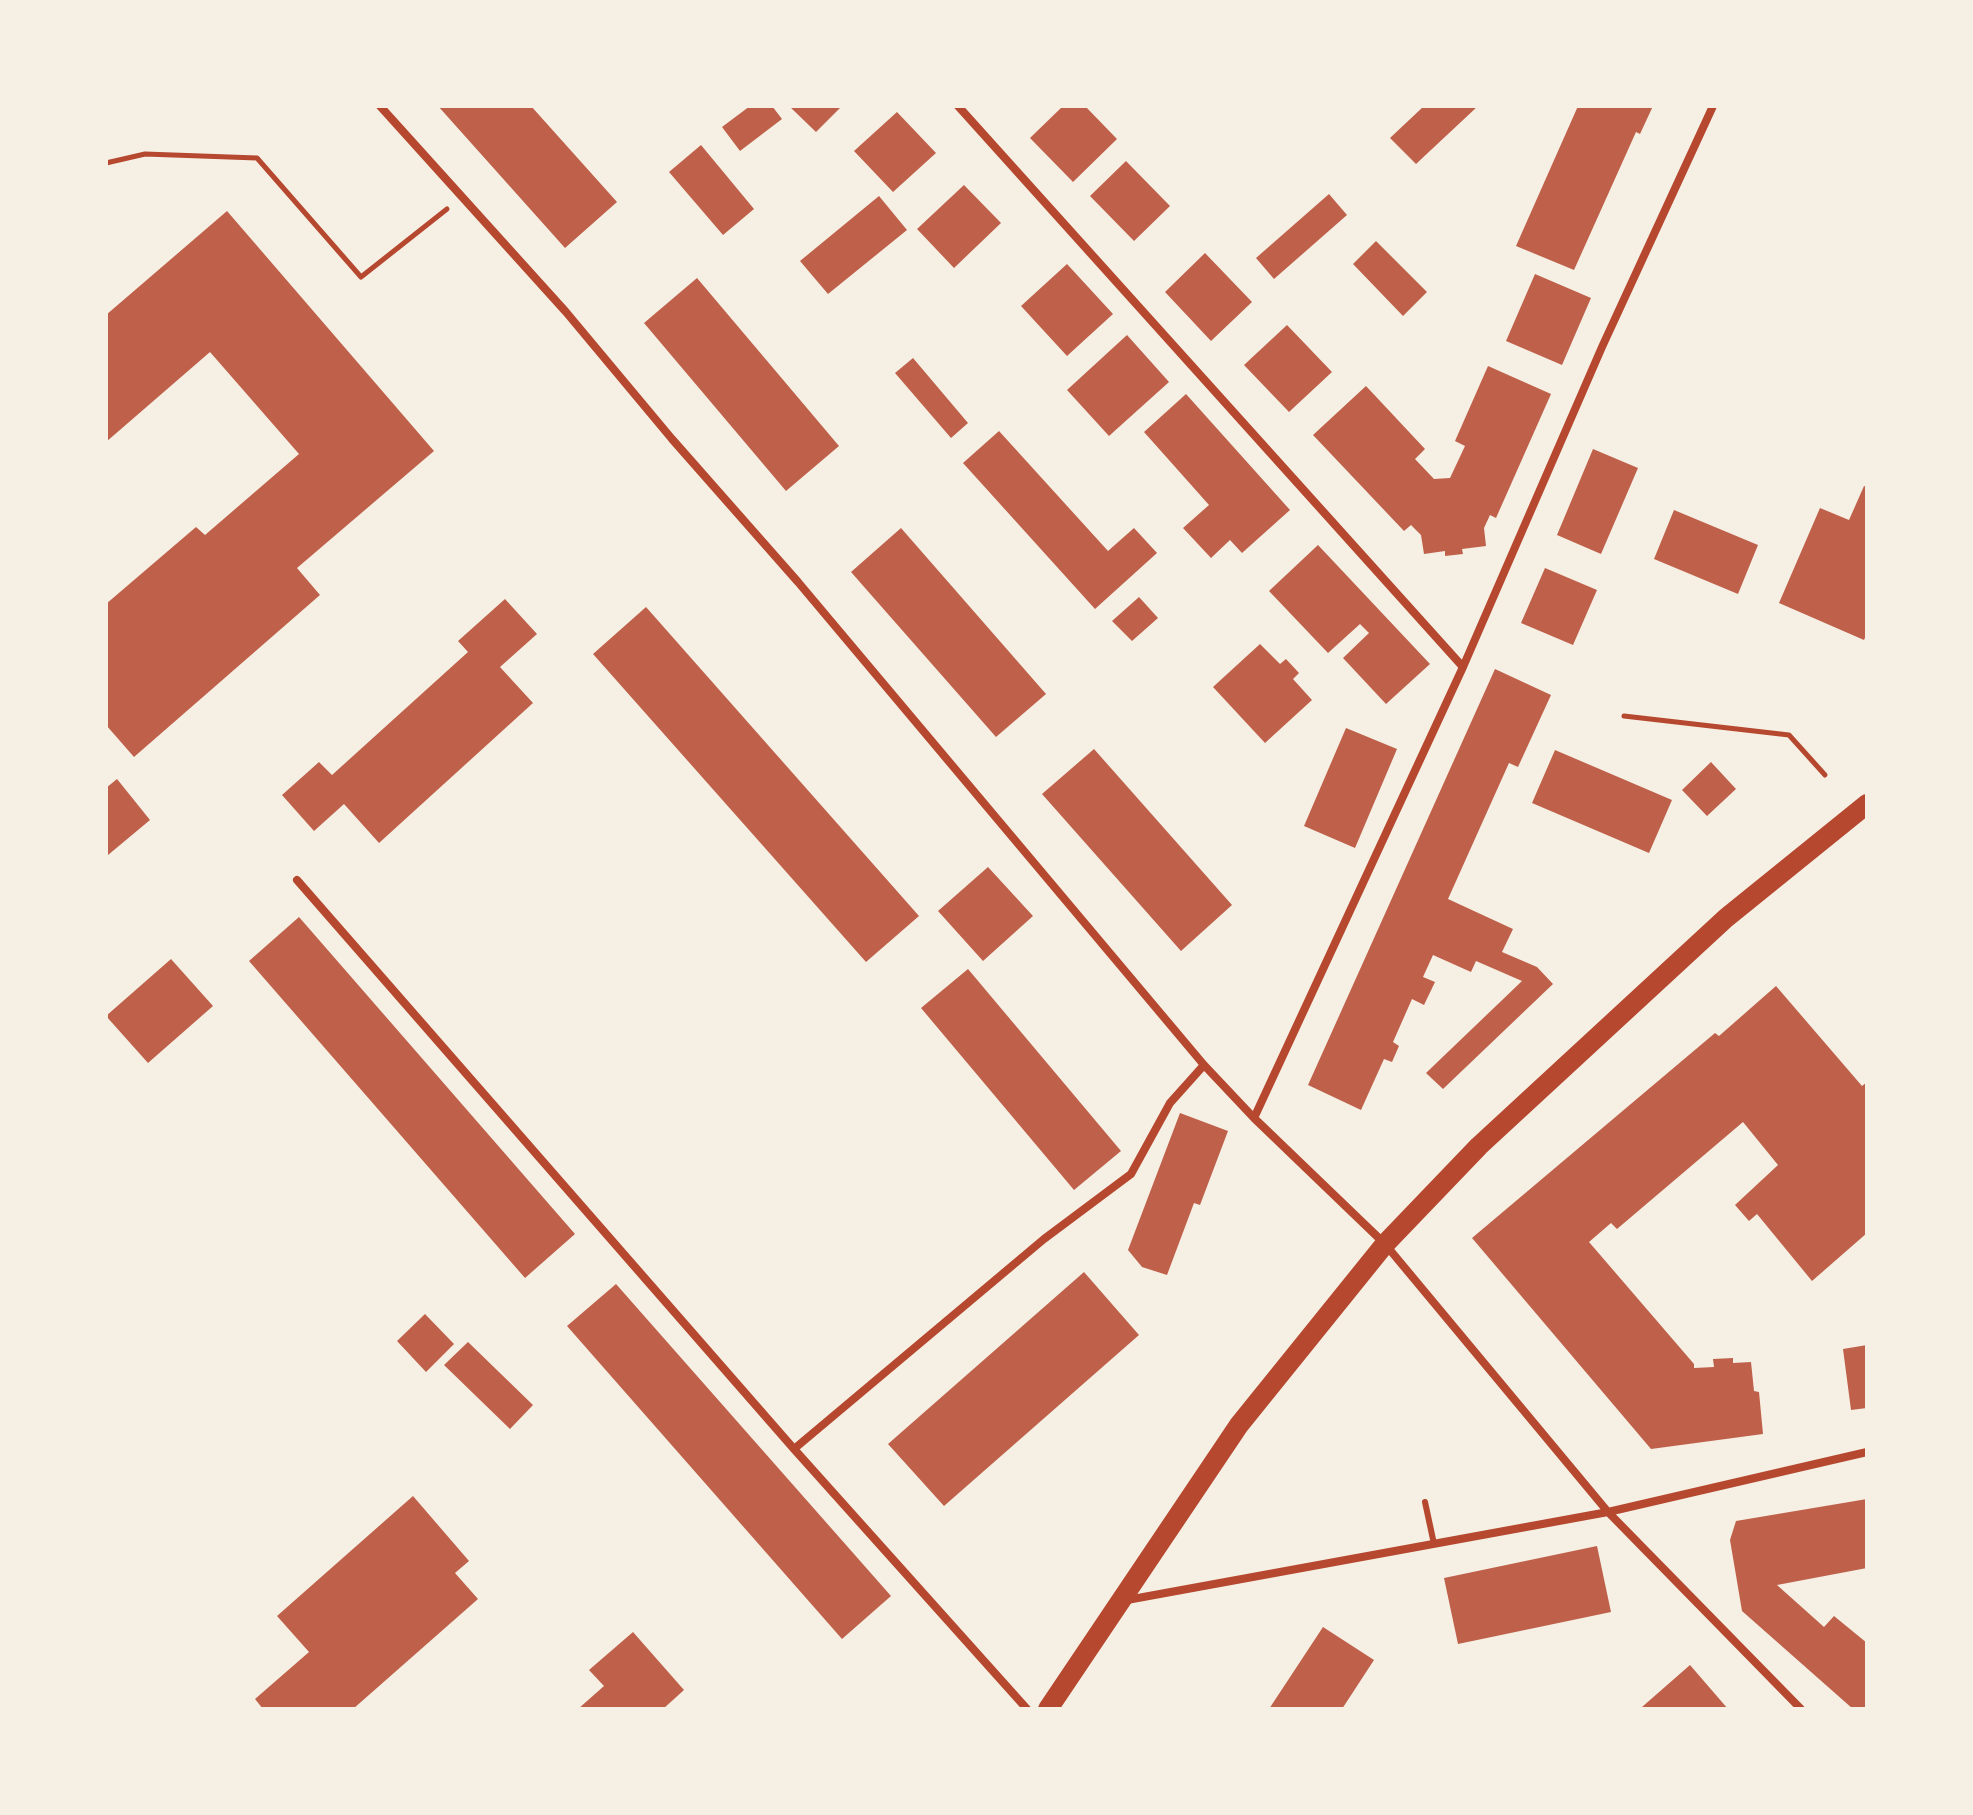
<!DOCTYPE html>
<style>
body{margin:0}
#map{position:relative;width:1973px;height:1815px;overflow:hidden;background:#f6efe4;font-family:"Exo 2",sans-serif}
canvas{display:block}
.frame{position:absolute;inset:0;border:108px solid #f6efe4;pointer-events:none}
</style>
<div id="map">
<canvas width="1973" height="1815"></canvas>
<div class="frame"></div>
</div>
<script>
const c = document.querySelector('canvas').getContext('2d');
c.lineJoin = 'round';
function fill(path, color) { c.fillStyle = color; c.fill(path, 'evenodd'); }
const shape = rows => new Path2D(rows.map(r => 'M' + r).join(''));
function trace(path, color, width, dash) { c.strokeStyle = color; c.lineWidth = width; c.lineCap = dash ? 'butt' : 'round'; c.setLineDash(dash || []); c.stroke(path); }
fill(shape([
 [438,106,531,106,617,202,565,248],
 [750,106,772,106,782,119,740,151,722,127],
 [789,106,842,106,816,132],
 [1063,106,1085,106,1117,139,1073,182,1030,138],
 [1424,106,1478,106,1416,164,1390,138],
 [1578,106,1653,106,1640,134,1636,132,1574,270,1516,246],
 [897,112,936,153,893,192,854,151],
 [701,145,754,209,723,235,669,172],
 [1126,161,1170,206,1134,241,1090,196],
 [964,185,1001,223,954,268,917,229],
 [1329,194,1347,215,1274,279,1256,258],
 [879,196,907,230,828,294,800,261],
 [227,211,434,451,297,568,320,595,134,757,106,725,106,604,196,527,205,535,299,454,210,352,106,442,106,315],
 [1376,241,1427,292,1403,316,1353,264],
 [1205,253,1252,302,1211,341,1165,292],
 [1067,264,1113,314,1067,356,1021,306],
 [1535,274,1591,298,1562,365,1506,341],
 [697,278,839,446,786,491,644,323],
 [1287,325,1332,372,1289,412,1244,365],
 [1127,335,1169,382,1109,436,1067,390],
 [913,358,968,423,951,438,895,373],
 [1488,366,1551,394,1496,518,1490,515,1484,528,1486,546,1462,549,1463,554,1445,556,1445,551,1424,554,1421,535,1411,525,1404,531,1313,435,1366,386,1425,449,1415,459,1434,479,1450,478,1465,446,1455,441],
 [1186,394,1290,510,1242,553,1230,540,1211,558,1183,528,1209,505,1144,432],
 [999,431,1108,551,1134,528,1157,553,1095,609,963,463],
 [1593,449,1638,468,1601,554,1557,535],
 [1864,486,1867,487,1867,633,1864,640,1779,603,1820,508,1849,520],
 [1674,510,1758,545,1738,594,1654,559],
 [901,528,1046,694,996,737,851,572],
 [1318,545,1430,664,1386,704,1343,658,1369,633,1360,624,1328,653,1269,591],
 [1545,568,1597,590,1573,645,1521,623],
 [1139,597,1158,618,1132,641,1112,621],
 [505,599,537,634,500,667,533,703,379,843,344,804,314,831,282,795,319,762,332,775,468,652,458,641],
 [646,607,919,916,866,962,593,654],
 [1260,644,1280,664,1286,659,1299,673,1293,679,1312,700,1265,743,1213,687],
 [1495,669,1551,695,1518,767,1509,763,1448,899,1513,929,1502,952,1537,967,1553,984,1443,1089,1426,1073,1522,981,1476,961,1471,972,1433,955,1423,977,1435,982,1424,1005,1412,999,1393,1042,1399,1046,1392,1062,1384,1059,1361,1110,1308,1085],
 [1346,728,1397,749,1355,848,1304,826],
 [1094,749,1232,905,1181,951,1042,794],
 [1555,750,1672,800,1649,853,1532,803],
 [1711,762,1736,789,1707,816,1682,790],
 [117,779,150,820,108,855,106,788],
 [988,867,1033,916,983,961,938,911],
 [299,917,575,1234,525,1278,249,961],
 [171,959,213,1006,148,1063,106,1016],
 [968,969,1121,1151,1074,1190,921,1008],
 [1776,986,1862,1086,1867,1082,1867,1233,1812,1281,1757,1214,1749,1221,1735,1205,1778,1165,1743,1122,1617,1229,1611,1223,1589,1242,1694,1364,1694,1368,1714,1367,1713,1359,1733,1358,1733,1363,1751,1362,1754,1391,1759,1392,1763,1434,1651,1449,1472,1238,1715,1033,1719,1036],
 [1180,1113,1228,1131,1200,1205,1194,1203,1167,1275,1142,1267,1128,1250],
 [1084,1272,1139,1335,944,1506,888,1444],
 [616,1284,891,1596,842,1639,567,1326],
 [425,1314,454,1344,426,1372,397,1341],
 [468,1342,533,1405,510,1429,444,1365],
 [1867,1345,1867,1408,1851,1410,1843,1349],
 [413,1496,469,1561,455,1573,478,1599,353,1709,263,1709,255,1699,309,1652,277,1616],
 [1867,1499,1867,1568,1777,1585,1824,1627,1834,1616,1867,1643,1867,1709,1853,1709,1742,1611,1730,1540,1736,1521],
 [1597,1546,1611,1612,1458,1644,1444,1578],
 [1323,1627,1374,1660,1342,1709,1269,1709],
 [633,1632,684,1690,663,1709,578,1709,604,1686,589,1670],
 [1690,1665,1728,1709,1644,1709,1642,1707]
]), '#bf614a');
trace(shape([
 [106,163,145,154,257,158,361,277,447,209],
 [1624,716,1789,735,1825,775]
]), '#b5482f', 5);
trace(shape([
 [1425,1502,1434,1544]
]), '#b5482f', 6);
trace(shape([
 [380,106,566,312,672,439,798,582,1204,1065,1254,1118,1385,1244,1608,1512,1801,1709],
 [958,106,1463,667],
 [297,880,794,1449,1027,1709],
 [1254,1118,1463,667,1602,347,1713,106],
 [794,1449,1044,1239,1131,1174,1170,1103,1204,1065],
 [1127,1600,1608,1512,1867,1452]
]), '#b5482f', 8);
trace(shape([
 [1048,1709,1239,1425,1385,1244,1479,1146,1726,918,1867,804]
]), '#b5482f', 20);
</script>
